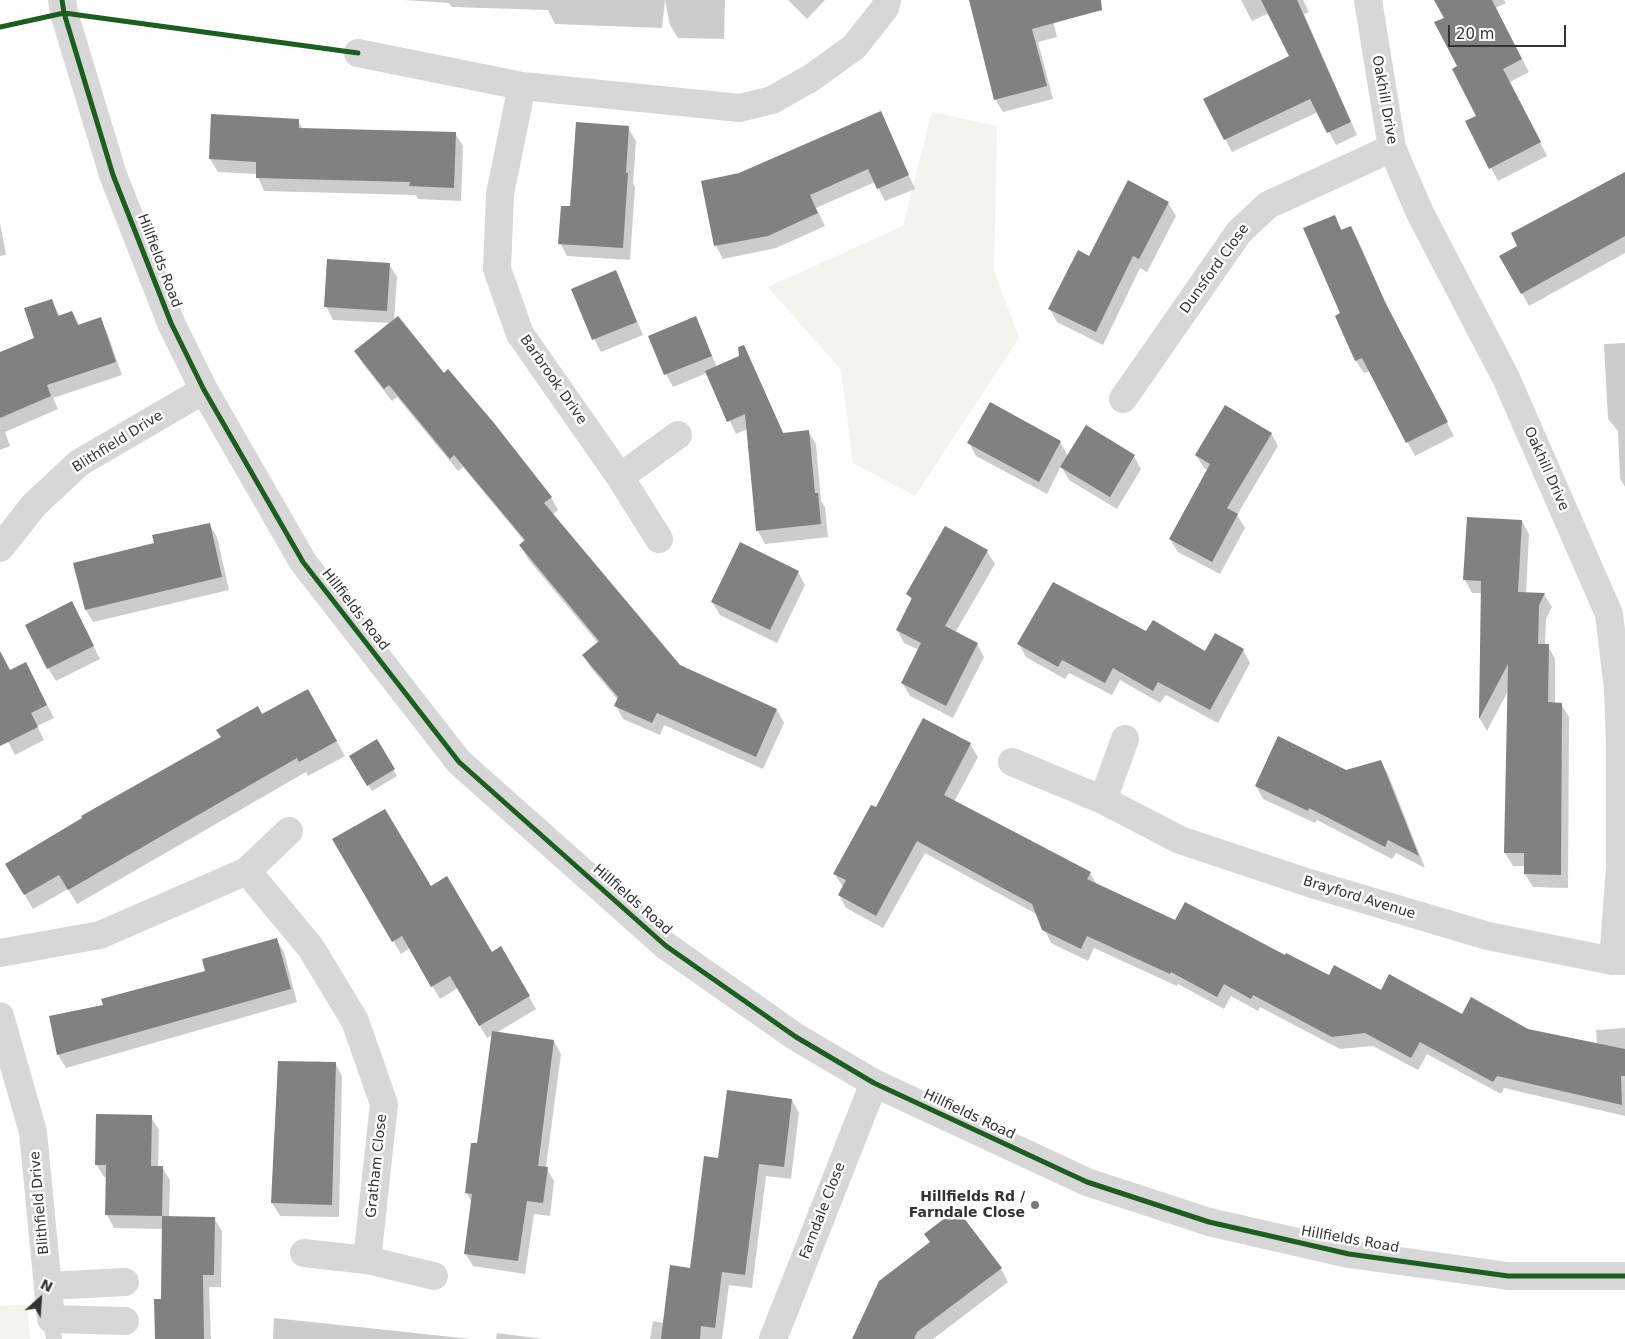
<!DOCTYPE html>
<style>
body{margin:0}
#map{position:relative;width:1625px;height:1339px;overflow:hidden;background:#fff;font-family:"DejaVu Sans",sans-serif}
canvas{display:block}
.north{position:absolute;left:15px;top:1274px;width:50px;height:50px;-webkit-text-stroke:4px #fff;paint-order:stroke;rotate:26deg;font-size:14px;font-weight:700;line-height:20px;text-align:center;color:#333}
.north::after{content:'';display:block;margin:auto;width:18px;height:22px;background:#333;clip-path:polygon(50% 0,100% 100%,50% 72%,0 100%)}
.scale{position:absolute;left:1448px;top:25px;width:118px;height:22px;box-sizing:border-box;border:2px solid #333;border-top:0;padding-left:6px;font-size:15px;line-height:18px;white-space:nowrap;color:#333;-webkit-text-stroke:4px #fff;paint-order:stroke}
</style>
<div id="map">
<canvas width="1625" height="1339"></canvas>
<div class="north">N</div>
<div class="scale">20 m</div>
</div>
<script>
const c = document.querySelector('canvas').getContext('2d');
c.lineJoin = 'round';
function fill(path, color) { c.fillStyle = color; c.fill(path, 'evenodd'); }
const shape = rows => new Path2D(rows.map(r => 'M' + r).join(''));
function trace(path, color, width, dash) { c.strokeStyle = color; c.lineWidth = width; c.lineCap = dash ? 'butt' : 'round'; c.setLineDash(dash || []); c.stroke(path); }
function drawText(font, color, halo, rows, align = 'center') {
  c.font = font + ' "DejaVu Sans",sans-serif'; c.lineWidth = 5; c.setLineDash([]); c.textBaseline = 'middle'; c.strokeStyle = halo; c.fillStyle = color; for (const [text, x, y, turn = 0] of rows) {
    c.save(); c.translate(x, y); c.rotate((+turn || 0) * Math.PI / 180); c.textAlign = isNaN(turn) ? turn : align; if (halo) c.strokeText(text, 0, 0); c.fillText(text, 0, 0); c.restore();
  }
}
fill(shape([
 [932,112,997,126,994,271,1019,338,915,496,853,463,841,370,768,287,903,226],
 [27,1304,30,1339,0,1339,0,1306]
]), '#f1f5ed');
fill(shape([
 [404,0,725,0,724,39,678,38,670,25,665,0,662,28,555,24,548,10,452,7,449,3],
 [788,0,825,0,807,19],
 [970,0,1048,0,1057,37,1038,42,1053,99,1003,112,995,99],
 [1241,0,1303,0,1309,12,1304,14,1357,135,1336,145,1318,112,1232,152,1225,139,1291,57,1269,13,1252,21],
 [1436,0,1504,0,1506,3,1495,8,1529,72,1510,82,1547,156,1498,181,1467,122,1478,116,1458,67,1445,18],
 [881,113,915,189,885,201,875,182,816,208,825,226,776,248,723,259,716,246],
 [298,121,303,129,455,133,463,146,461,201,418,199,416,195,264,191,257,174,218,172,210,159],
 [628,128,636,141,633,183,635,187,630,260,567,256,560,243,571,208],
 [1625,174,1625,253,1529,306,1501,256,1519,247],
 [1168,203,1176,216,1147,272,1140,268,1103,345,1057,322,1050,309,1090,258],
 [1334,216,1342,230,1351,227,1358,240,1392,317,1454,436,1415,456,1370,371,1364,373,1356,361,1336,317,1342,314],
 [0,223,6,255,0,256],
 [389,264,397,277,394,321,551,497,558,510,552,515,679,666,777,710,784,723,763,769,664,725,660,735,623,719,616,706,618,700,591,668,583,655,598,643,528,559,521,546,525,542,463,467,458,471,397,397,392,401,363,364,356,352,391,323,333,320,326,306],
 [616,272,643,335,601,352,594,339],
 [51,300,60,316,72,312,80,326,100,319,107,332,122,375,53,398,58,409,5,432,10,446,0,450,0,353,35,338],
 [695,318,717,367,740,357,744,346,784,434,808,431,816,444,821,501,825,507,828,537,765,544,758,531,747,429,736,434,707,373,673,387,666,374],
 [1625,343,1625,487,1620,478,1618,431,1608,419,1604,344],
 [1271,433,1278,446,1237,515,1245,528,1220,574,1178,552,1170,539,1208,470,1204,468,1196,455],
 [1060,442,1068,456,1134,456,1141,469,1117,509,1069,480,1061,466,1047,494,976,456,969,443],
 [1522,521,1529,534,1526,594,1544,594,1552,607,1546,619,1545,646,1548,646,1555,659,1555,704,1561,704,1569,717,1568,888,1533,887,1525,874,1525,866,1513,866,1505,853,1509,689,1487,731,1480,719,1482,593,1472,593,1465,580],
 [209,524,217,537,229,590,93,622,86,610,156,543],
 [946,527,987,551,995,564,955,633,977,644,984,657,953,718,910,696,902,683,919,650,904,643,897,630,912,601,908,594],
 [798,572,805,585,777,643,720,615,712,602],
 [78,616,100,659,56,681,48,668],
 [1147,633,1206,653,1243,650,1250,663,1218,723,1166,695,1160,703,1120,680,1112,695,1069,673,1065,679,1026,657,1019,644],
 [0,677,33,677,54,718,37,726,44,740,15,755,0,726],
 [308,691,345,756,308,776,306,772,77,904,68,889,33,909,7,865,83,818],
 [377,741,397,776,372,791,351,756],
 [970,744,978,757,954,802,1090,873,1097,885,1176,922,1285,957,1329,976,1462,1015,1597,1045,1596,1030,1625,1028,1625,1116,1504,1088,1501,1094,1427,1054,1418,1070,1373,1046,1340,1049,1260,1007,1258,1011,1231,996,1224,1009,1178,984,1177,986,1094,948,1088,961,1051,943,1038,915,925,853,883,928,846,908,839,895,843,887,834,873,877,809],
 [1381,762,1388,774,1425,868,1396,853,1392,859,1317,820,1315,823,1263,799,1256,786,1346,771],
 [334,840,430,888,491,953,501,948,536,1009,496,1033,554,1041,561,1054,546,1167,554,1181,550,1216,534,1214,525,1274,473,1266,465,1253,472,1203,466,1192,478,1145,492,1035,487,1038,458,988,440,999,410,948,401,954],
 [276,939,284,952,297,1002,66,1068,58,1055,51,1017,105,1006,207,972],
 [335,1063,342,1076,339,1217,280,1216,272,1203,274,1135,277,1136],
 [792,1100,799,1113,791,1179,766,1176,752,1288,729,1285,722,1339,650,1339,653,1321,664,1323,691,1270,719,1159],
 [151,1117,159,1130,158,1167,162,1167,170,1180,169,1217,214,1218,222,1231,221,1287,209,1287,211,1339,156,1339,162,1300,163,1229,114,1228,107,1215,107,1178,104,1177,96,1164],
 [925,1234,1001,1269,1008,1282,933,1339,853,1339,931,1243],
 [274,1318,471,1339,273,1339],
 [497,1333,543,1339,496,1339]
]), '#0003');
fill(shape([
 [969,0,1101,0,1102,10,1032,29,1047,86,994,100],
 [1261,0,1297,0,1351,122,1327,133,1310,99,1224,140,1203,99,1289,56],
 [1434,0,1492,0,1522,59,1503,69,1541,142,1489,169,1465,121,1476,116,1452,69,1457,66,1434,22,1444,18],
 [881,111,909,175,877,189,868,169,810,195,818,213,768,236,714,246,701,181,739,173],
 [211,114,299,119,299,128,456,132,454,188,409,186,410,182,256,178,256,162,209,159],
 [576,122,629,126,626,173,628,173,623,248,558,244,561,206,570,206],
 [1625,172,1625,236,1521,294,1499,256,1517,246,1511,233],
 [1128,180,1169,202,1139,259,1133,256,1096,332,1048,309,1078,250,1089,256],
 [1335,215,1341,230,1351,226,1385,302,1448,422,1406,443,1362,358,1355,361,1335,316,1340,313,1303,228],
 [327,259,390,263,387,311,324,307],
 [616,270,637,322,592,340,571,289],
 [52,299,58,316,72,311,78,325,101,317,116,362,47,385,51,396,0,418,0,352,34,338,24,308],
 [398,316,444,373,448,369,494,423,552,497,544,503,680,665,777,709,756,757,657,713,652,723,614,706,618,697,582,655,599,641,519,545,525,540,454,455,450,459,389,385,384,389,354,351],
 [696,316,712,356,664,375,648,336],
 [744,345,783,433,809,430,815,493,818,493,821,524,756,531,745,414,727,422,705,371,739,356,738,347],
 [990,402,1061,441,1039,482,967,443],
 [1225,405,1272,433,1227,508,1238,514,1212,562,1169,539,1210,464,1195,455],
 [1086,425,1135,455,1110,497,1060,467],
 [1467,517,1522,520,1518,592,1545,593,1539,605,1538,644,1549,644,1548,702,1562,703,1561,875,1524,874,1524,853,1504,853,1508,664,1479,719,1481,581,1463,580],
 [210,523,222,577,85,610,73,563,154,543,152,535],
 [945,526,988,550,945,626,978,643,946,706,901,683,921,643,896,630,912,598,906,594],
 [740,542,799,571,770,630,711,602],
 [1053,582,1146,631,1153,620,1205,651,1215,633,1244,649,1210,710,1158,682,1153,691,1113,668,1105,683,1062,660,1058,667,1017,644],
 [72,601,94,646,47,669,25,625],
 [0,651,10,670,26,662,47,705,31,713,38,727,0,746],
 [308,689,337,741,299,762,297,758,68,890,59,875,24,895,5,864,82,818,81,816,221,737,216,730,258,706,262,714],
 [923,718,971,743,944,795,1091,872,1087,879,1175,920,1185,902,1285,955,1286,953,1329,975,1334,965,1381,990,1389,974,1462,1014,1471,997,1528,1029,1625,1049,1625,1076,1621,1076,1622,1105,1497,1076,1493,1082,1420,1042,1411,1058,1365,1033,1332,1037,1253,995,1251,999,1224,984,1217,997,1171,972,1170,974,1087,936,1081,949,1042,930,1032,904,917,841,876,916,838,895,846,880,833,874,871,805,876,807],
 [1278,736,1346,770,1381,760,1419,856,1388,840,1385,847,1309,808,1308,811,1255,786],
 [377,739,395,769,367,786,349,756],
 [385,809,431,886,447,876,492,952,501,946,530,996,479,1026,450,976,431,987,402,936,392,942,332,839],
 [277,938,291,989,57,1055,49,1016,103,1005,101,999,205,971,202,959],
 [492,1031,554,1040,538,1166,548,1167,543,1203,527,1201,518,1261,464,1254,472,1194,465,1193,471,1143,477,1143],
 [278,1061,336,1062,332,1205,271,1203],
 [727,1090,792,1099,784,1167,759,1164,745,1275,722,1272,715,1328,701,1326,700,1339,661,1339,670,1265,690,1268,704,1156,718,1158],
 [96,1114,152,1115,151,1166,163,1166,162,1216,105,1215,106,1165,95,1165],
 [957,1209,1002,1268,917,1332,914,1339,852,1339,879,1281,930,1242,924,1234],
 [162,1216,215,1217,214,1275,203,1275,204,1339,155,1339,154,1299,161,1299]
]), '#818181');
trace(shape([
 [51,1319,54,1339]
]), '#d7d7d7', 16);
trace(shape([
 [1368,0,1392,148,1420,213,1506,378,1609,614,1618,689,1620,746,1620,867,1613,961],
 [358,53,522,86,740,108,772,100,811,78,854,47,885,8,887,0],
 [522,86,500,194,497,269,520,334,620,477,659,539],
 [1123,399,1239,232,1268,205,1392,148],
 [620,477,678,435],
 [0,548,34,505,79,463,204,390],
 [1012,762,1103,800,1180,840,1309,883,1488,936,1613,961,1625,961],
 [1103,800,1125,739],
 [247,871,289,831],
 [0,953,100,935,247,871,311,948,355,1021,384,1104,367,1260],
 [0,1016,33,1132,51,1319,125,1321],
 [304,1253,367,1260,434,1276],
 [48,1286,125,1282],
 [773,1339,874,1083]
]), '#d7d7d7', 28);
trace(shape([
 [62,0,64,13,113,175,171,323,204,390,303,562,459,762,666,946,796,1037,874,1083,1087,1182,1209,1222,1349,1254,1508,1276,1625,1276]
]), '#d7d7d7', 28);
trace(shape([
 [62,0,64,13,113,175,171,323,204,390,303,562,459,762,666,946,796,1037,874,1083,1087,1182,1209,1222,1349,1254,1508,1276,1625,1276],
 [0,27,64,13,358,53]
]), '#1b5e20', 5);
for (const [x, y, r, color] of [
 [1035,1205,5,"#7a7a7a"]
]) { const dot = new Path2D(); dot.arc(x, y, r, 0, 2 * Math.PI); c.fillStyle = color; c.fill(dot); trace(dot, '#fff', 2); }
drawText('14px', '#333', '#fff', [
 ["Oakhill Drive",1384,100,80],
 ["Hillfields Road",159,261,69],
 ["Dunsford Close",1215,269,-54],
 ["Barbrook Drive",553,380,55],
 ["Blithfield Drive",118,442,-32],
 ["Oakhill Drive",1546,469,66],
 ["Hillfields Road",355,610,52],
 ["Brayford Avenue",1359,898,17],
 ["Hillfields Road",632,900,41],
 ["Hillfields Road",969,1115,25],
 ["Gratham Close",377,1166,-84],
 ["Blithfield Drive",40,1203,-95],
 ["Farndale Close",823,1211,-69],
 ["Hillfields Road",1350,1240,10]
]);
drawText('bold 14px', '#333', '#fff', [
 ["Hillfields Rd /",1025,1197],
 ["Farndale Close",1025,1213]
], 'right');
</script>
